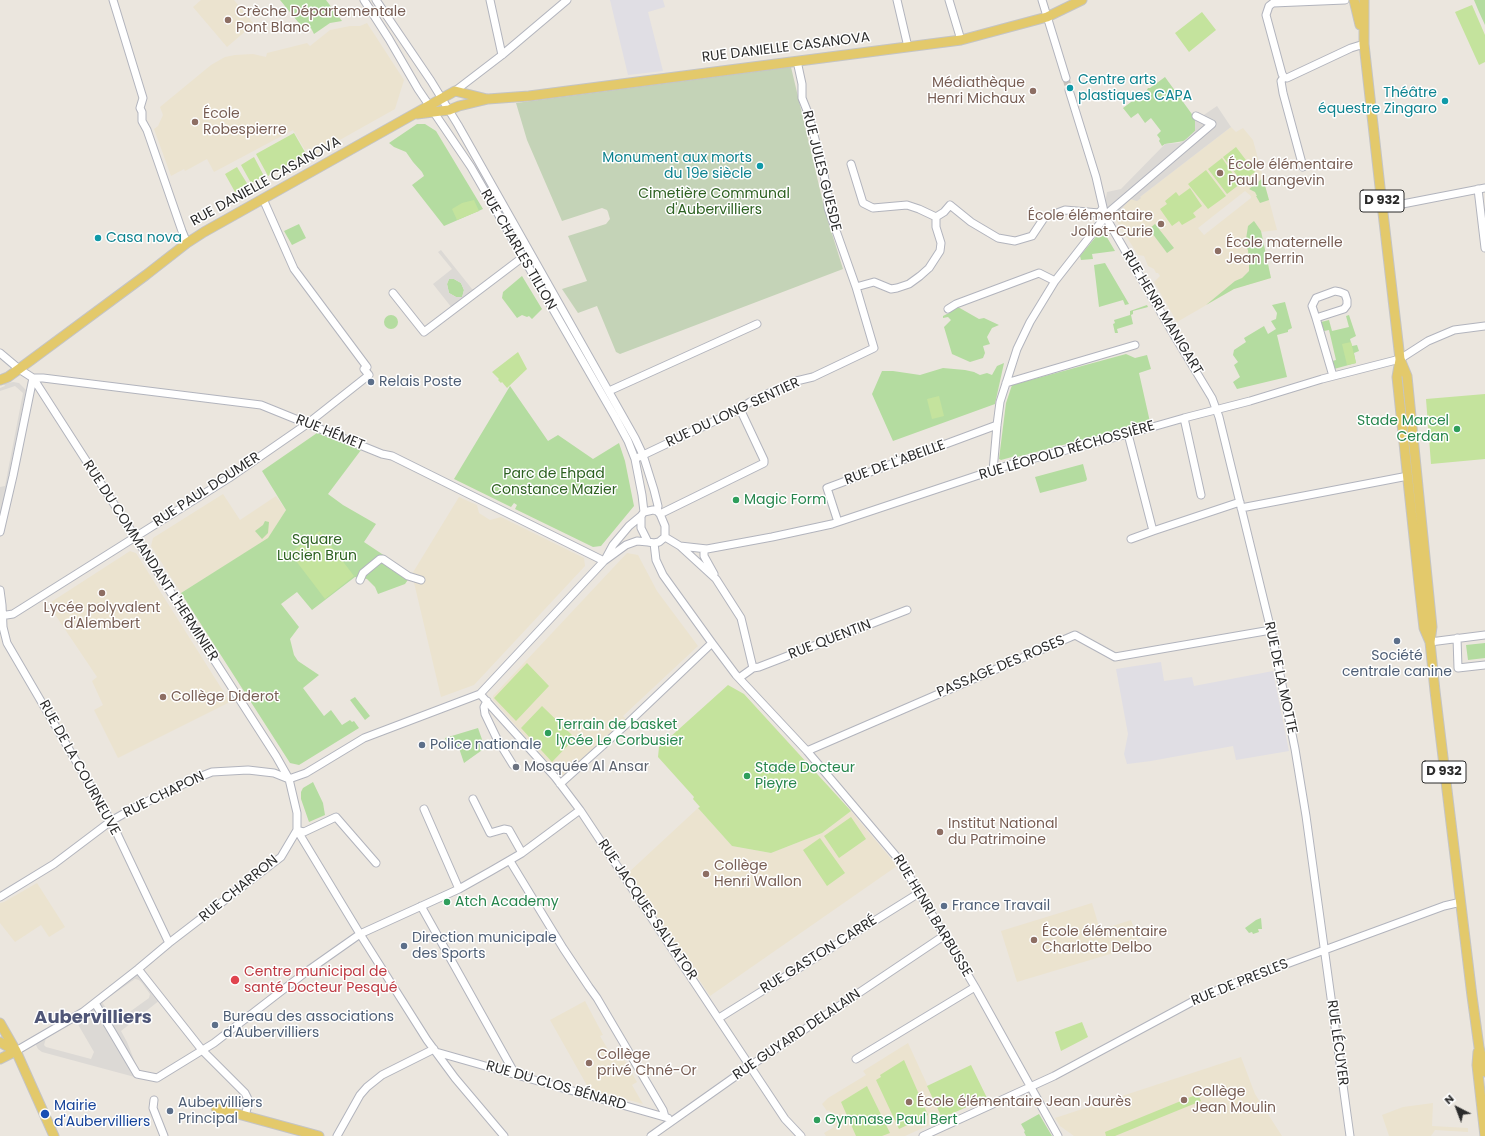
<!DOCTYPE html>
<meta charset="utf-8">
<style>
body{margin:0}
#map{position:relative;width:1485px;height:1136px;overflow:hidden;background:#ebe6de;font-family:Poppins,sans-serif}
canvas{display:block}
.north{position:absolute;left:1437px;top:1088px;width:40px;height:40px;-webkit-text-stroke:3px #fff;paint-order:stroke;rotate:318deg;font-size:11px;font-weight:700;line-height:16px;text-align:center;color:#2b2b2b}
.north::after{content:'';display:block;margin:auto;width:14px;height:18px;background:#2b2b2b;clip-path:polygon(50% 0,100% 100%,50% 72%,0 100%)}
</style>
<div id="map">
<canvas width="1485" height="1136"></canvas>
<div class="north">N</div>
</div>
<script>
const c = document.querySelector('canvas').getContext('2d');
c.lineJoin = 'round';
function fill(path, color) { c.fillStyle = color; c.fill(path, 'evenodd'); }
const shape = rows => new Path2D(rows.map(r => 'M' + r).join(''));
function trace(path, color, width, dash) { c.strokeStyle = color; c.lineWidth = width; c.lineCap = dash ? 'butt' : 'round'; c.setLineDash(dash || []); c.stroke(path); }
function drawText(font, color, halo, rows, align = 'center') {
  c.font = font + ' Poppins,sans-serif'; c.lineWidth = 3; c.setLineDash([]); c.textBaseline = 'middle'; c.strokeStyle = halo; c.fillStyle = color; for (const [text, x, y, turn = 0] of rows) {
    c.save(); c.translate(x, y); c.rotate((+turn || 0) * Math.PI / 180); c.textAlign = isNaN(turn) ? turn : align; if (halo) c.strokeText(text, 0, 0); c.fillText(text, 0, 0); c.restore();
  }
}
fill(shape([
 [610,0,663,0,665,7,648,12,663,71,628,75],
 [1161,662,1164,681,1192,677,1194,686,1273,671,1289,751,1236,760,1233,746,1151,761,1127,764,1124,754,1128,734,1116,669]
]), '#e0dee4');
fill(shape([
 [201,0,234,0,254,24,227,47,193,7],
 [367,23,404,80,395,109,313,155,309,148,305,150,293,130,214,172,207,159,187,170,185,171,184,169,171,176,154,129,158,126,163,115,160,107,211,65,225,57,235,55,253,54,266,57,267,53,307,43,310,46,330,30,350,26,360,26],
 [1231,127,1236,132,1243,128,1253,140,1277,230,1261,232,1271,278,1234,289,1177,322,1154,282,1160,276,1158,273,1156,273,1154,269,1148,266,1144,256,1138,255,1116,220,1117,215,1130,199,1136,200,1140,197],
 [1245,191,1251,196,1251,198,1204,235,1198,228],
 [223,494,240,520,276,496,286,510,268,539,181,593,151,546,153,538],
 [459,497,477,505,479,513,490,520,501,517,584,558,585,566,474,685,441,697,412,574],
 [130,551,136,553,230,702,118,758,94,710,103,705,92,681,97,677,48,604],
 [627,553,638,555,657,591,698,646,623,716,627,720,562,778,493,700,493,696],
 [698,808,732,846,771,853,822,833,851,811,897,866,710,996,628,873],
 [37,883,65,927,49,937,41,925,15,942,0,923,0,903,4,902],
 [1092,903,1100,930,1131,920,1140,945,1017,982,1001,931],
 [585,1001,603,1035,600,1036,613,1058,621,1054,637,1082,632,1085,643,1104,589,1089,550,1020],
 [908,1043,943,1119,905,1136,826,1136,824,1133,834,1127,832,1123,835,1121,829,1110,827,1111,822,1104,828,1098,866,1075,863,1071],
 [1241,1057,1255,1094,1282,1136,1074,1136,1060,1126,1055,1118],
 [1433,1103,1432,1126,1468,1128,1468,1132,1435,1130,1431,1136,1389,1136,1382,1115,1403,1107]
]), '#ebe3cf');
fill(shape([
 [280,0,326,0,342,21,330,23,314,34,311,28,307,26,303,28],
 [1474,0,1485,0,1485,25,1479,12],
 [1165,77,1194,117,1196,123,1195,131,1184,141,1165,144,1162,146,1159,141,1160,139,1157,135,1161,131,1151,118,1145,123,1138,113,1131,118,1123,108,1147,90,1148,88,1150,88],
 [417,124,425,124,436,131,483,209,444,226,412,185,424,176,422,172,413,162,406,152,394,147,389,143],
 [1263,178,1269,200,1260,203,1256,196,1257,196,1255,192,1249,189],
 [1254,221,1261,231,1271,278,1234,289,1206,305,1235,281,1242,278,1249,271,1249,261,1248,250,1245,246,1248,226],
 [299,224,306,238,292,245,284,231],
 [1155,224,1174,248,1167,253,1149,229],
 [1099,233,1105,234,1115,251,1092,254,1093,259,1081,260,1080,256],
 [1105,263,1129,304,1125,305,1123,300,1099,307,1094,265],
 [522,276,542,309,532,319,529,316,527,317,522,315,517,318,502,298,503,292],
 [449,279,454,279,461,283,464,290,462,298,456,297,449,293,447,284],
 [1285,302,1292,328,1288,330,1288,332,1277,335,1287,377,1237,389,1233,382,1240,377,1234,365,1238,362,1233,355,1234,350,1246,342,1244,338,1264,326,1268,334,1276,329,1271,321,1276,319,1277,313,1272,305],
 [1147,305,1148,307,1133,311,1133,314,1131,315,1133,324,1117,329,1118,333,1115,333,1113,324,1115,323,1114,320,1130,315,1130,311],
 [958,307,979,319,984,318,999,325,992,328,987,337,990,344,983,346,985,353,983,358,970,362,952,354,944,327,951,320,948,317,943,318,943,316,949,313,950,310],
 [1349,315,1356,336,1350,339,1352,346,1357,345,1359,351,1354,353,1356,363,1334,369,1332,361,1336,360,1329,330,1324,331,1321,322,1329,320,1332,331,1349,327,1346,316],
 '384 322a7 7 0 1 1 14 0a7 7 0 1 1-14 0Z',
 [1126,354,1135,358,1147,355,1151,369,1139,373,1150,422,1017,457,1012,457,1001,460,999,459,1006,403,1012,385],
 [1004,363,995,404,893,441,872,394,882,371,893,371,920,375,943,368,965,370,974,372,980,375,987,373,992,375,997,366],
 [510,386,548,441,558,435,593,459,619,443,625,461,634,506,601,546,593,547,515,509,517,505,514,503,511,507,454,479],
 [317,433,361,450,328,494,343,505,376,524,364,542,412,574,405,584,378,594,375,587,367,579,355,577,312,610,297,592,281,604,299,627,290,639,294,655,298,661,319,675,303,688,324,716,331,710,342,725,350,720,352,722,354,721,359,728,299,765,290,763,181,593,268,538,286,510,262,471],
 [1083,464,1087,479,1086,481,1040,493,1035,477],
 [265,521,269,522,268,533,262,539,255,531,263,525],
 [1485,643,1485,658,1468,660,1466,645],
 [355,697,370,716,365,720,350,700],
 [478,728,485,748,464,763,459,748,447,742,445,738],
 [313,782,323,803,325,815,309,822,301,799,301,792,303,788],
 [1261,918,1262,929,1258,929,1259,932,1253,934,1252,932,1249,933,1245,928,1256,920],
 [1039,1114,1052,1136,1026,1136,1024,1132,1025,1131,1021,1124]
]), '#b4dca0');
fill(shape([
 [791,67,825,211,843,269,620,354,616,352,597,306,578,313,562,289,587,281,568,236,606,224,610,219,608,212,607,210,602,208,562,221,527,140,516,103]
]), '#c4d3b7');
fill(shape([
 [1472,5,1485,35,1485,62,1479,65,1455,12],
 [1202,12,1216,30,1189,52,1175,33],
 [294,133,306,154,268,176,256,154],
 [1236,147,1255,172,1242,182,1223,157],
 [254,157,264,176,251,183,241,165],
 [1222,158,1240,184,1227,194,1208,169],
 [237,167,248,185,235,192,225,174],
 [1206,170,1226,196,1208,209,1188,184],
 [1190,188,1202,206,1193,213,1196,217,1182,225,1179,221,1172,226,1160,209,1167,204,1165,201,1176,192,1179,196],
 [474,200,479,211,457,220,452,209,462,203],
 [1351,342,1356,363,1347,365,1342,344],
 [518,352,527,369,507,388,502,382,501,383,498,380,499,379,492,372],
 [1485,394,1485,459,1431,464,1426,399],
 [939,396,944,416,932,419,927,399],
 [320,531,354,576,325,599,290,553],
 [527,663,549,686,516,721,494,698],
 [728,685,744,694,851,811,822,833,771,853,732,846,698,808,700,807,693,799,694,797,658,757,659,747],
 [542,706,575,738,552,762,521,728],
 [851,817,866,839,839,858,824,836],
 [820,838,845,873,827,886,803,850],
 [1082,1022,1088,1037,1061,1051,1055,1032],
 [904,1060,928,1115,899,1129,876,1080,881,1077,880,1075],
 [971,1065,987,1098,942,1118,927,1086],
 [867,1086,890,1133,882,1136,856,1136,841,1102],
 [1198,1094,1201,1101,1115,1136,1106,1136,1105,1132]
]), '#c4e39d');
fill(shape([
 [1217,106,1231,127,1140,197,1141,198,1137,201,1130,199,1117,215,1109,214,1105,203,1107,192,1121,189,1165,144,1179,143,1187,139,1195,131,1195,121],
 [441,250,472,289,474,289,475,291,452,308,433,284,452,269,438,252],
 [449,279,454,279,461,283,464,290,462,297,456,297,449,293,447,284],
 [13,382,19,383,26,390,0,518,0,487,5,486,23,393,15,386,0,391,0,388,5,386,4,384],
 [135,974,139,974,160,1000,121,1031,127,1042,139,1072,147,1079,142,1079,42,1052,38,1049,36,1045,37,1042],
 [135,979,139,980,142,983,150,994,149,998,124,1016,122,1019,120,1019,116,1023,115,1022,102,1002],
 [76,1021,94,1052,91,1059,46,1047,44,1045,46,1038]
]), '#dcd9d5');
trace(shape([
 [1066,78,1069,90]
]), '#c5c1ba', 7, [7, 3.5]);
const minor = shape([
 [113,0,143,98,140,108,142,112,142,121,147,130,182,231,187,243],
 [364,0,389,39,418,89,471,167,615,417,628,441,635,459,642,495,644,512],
 [376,0,431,81,458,125,635,438,643,455,654,490,658,506,657,511],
 [490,0,502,55],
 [897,0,908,47],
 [949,0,961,40],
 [1042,0,1066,78],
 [1284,77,1282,74,1266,15,1269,6,1273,3,1345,0],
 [1284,77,1281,81,1283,93,1303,167],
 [1284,77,1287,78,1351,48,1364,44],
 [1069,90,1096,177,1105,216,1174,335,1212,398,1219,417,1271,630,1295,749,1306,816,1350,1136],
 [455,91,502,55,567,0],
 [851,164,863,203,873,208,907,205,919,209,936,217],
 [1478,189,1485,248],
 [1382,208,1485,188],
 [856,287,874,282,891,289,897,288,909,284,920,276,929,268,940,251,941,243,936,227,936,217,944,212,950,205,971,222,998,238,1015,241,1032,236,1044,218,1065,210,1099,213,1103,208],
 [393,293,424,332,523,257],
 [948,309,956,304,1039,273,1055,281],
 [1316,318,1312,306,1316,298,1335,291,1340,292,1345,294,1347,300,1347,305,1344,309,1316,318,1333,376],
 [0,353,19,369,33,378,276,756,289,779,297,813,297,830,281,857,169,943,138,969,83,1012,16,1051],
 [1006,383,1135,345],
 [609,391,757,324],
 [1184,418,1201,495],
 [1128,434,1153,531,1240,502],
 [639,457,740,409,750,402,792,382,813,377,874,348,856,287,828,208,828,195,822,165,808,113,802,98,802,84,797,61],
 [993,471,997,425,1000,402,1017,349,1030,322,1055,281,1109,212,1212,124,1196,116],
 [1241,508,1408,476],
 [653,510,657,511,660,514,665,526,665,537,659,542,654,543,648,542,641,528,641,516,644,512,653,510],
 [660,514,764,463,764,460,740,409],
 [838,522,827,488,997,425],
 [0,532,13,476,33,378,43,378,261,405,382,454,392,456,604,561],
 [665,537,680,546,707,549,772,537,832,524,1012,464,1128,434,1184,418,1250,401,1322,379,1400,359,1428,341,1454,330,1485,326],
 [1131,539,1153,531],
 [654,543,656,560,663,575,712,643,736,675,807,751,901,862,975,987,1058,1136],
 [680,546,716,579,741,618,753,668],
 [704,549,704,556,714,574],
 [606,558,613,545,629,526,641,516],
 [360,580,363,573,380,559,383,559,408,576,421,580],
 [0,590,2,605,3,627,7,643,111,821,169,943],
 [0,616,13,614,229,478,307,424,369,375,364,369,367,367,294,269,263,199],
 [1457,638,1458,668,1485,665],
 [1430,642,1485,635],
 [753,668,759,667,907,610],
 [739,678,753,668],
 [480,694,555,777,580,810,785,1119,801,1136],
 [487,701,484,707,485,714,497,739,513,765],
 [807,751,1075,635,1115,657,1271,630],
 [289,779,306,773,364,738,480,694,604,561,626,545,637,541,648,542],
 [560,784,629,722,712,643],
 [473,799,490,833,504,829,509,830,522,853],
 [424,809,459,889],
 [297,830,360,934,427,1040,455,1078,504,1136],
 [297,830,304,832,336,817,376,863],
 [510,861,563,948,589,987,597,998,663,1110,665,1117],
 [0,897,54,864,111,821,132,809,194,779,212,772,248,770,274,773,289,779],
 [421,906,515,1074],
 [138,969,202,1050,245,1093,249,1101,245,1116],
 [95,1003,137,1074,157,1078,214,1043,306,972,360,934,459,889,491,871,522,853,580,810],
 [719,1018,919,893],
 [436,1052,668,1118],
 [856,1059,975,987],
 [154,1100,153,1108,164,1136],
 [337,1136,360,1095,367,1087,382,1075,434,1049],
 [651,1136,750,1066,945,935],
 [923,1136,1054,1076,1201,997,1243,980,1444,906,1461,902]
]);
const major = shape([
 [1354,0,1360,25],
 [1364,0,1364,44,1380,187,1400,359,1407,376,1419,497,1432,627,1430,642,1435,691,1472,996,1479,1047,1485,1072],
 [417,114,449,110,459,106,488,99,529,96,961,40,1047,17,1082,0],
 [1400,360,1397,377,1419,584,1424,628,1430,642],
 [0,380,8,377,19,369,146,275,187,243,204,232,455,91,487,99],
 [0,1023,16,1051,54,1136],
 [0,1042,15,1051],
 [1478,1052,1477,1065,1485,1136],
 [0,1059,16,1051],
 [216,1108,319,1136]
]);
trace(minor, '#b2b4bd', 9);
trace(major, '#c4c4c4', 11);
trace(minor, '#fff', 7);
trace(major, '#e3c96b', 9);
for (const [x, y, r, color] of [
 [228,20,4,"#8d6e63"],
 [1070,88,4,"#0f9aa8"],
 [1033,91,4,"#8d6e63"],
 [1445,101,4,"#0f9aa8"],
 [195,122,4,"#8d6e63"],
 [760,166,4,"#0f9aa8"],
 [1220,173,4,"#8d6e63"],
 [1161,224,4,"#8d6e63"],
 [98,238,4,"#0f9aa8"],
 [1218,251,4,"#8d6e63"],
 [371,382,4,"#5c6f8a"],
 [1457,429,4,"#2e9e5b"],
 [736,500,4,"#2e9e5b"],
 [102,593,4,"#8d6e63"],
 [1397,641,4,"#5c6f8a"],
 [163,697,4,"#8d6e63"],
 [548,733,4,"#2e9e5b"],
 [422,745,4,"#5c6f8a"],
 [516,767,4,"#6b7280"],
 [747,776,4,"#2e9e5b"],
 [940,832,4,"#8d6e63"],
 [706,874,4,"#8d6e63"],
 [447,902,4,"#2e9e5b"],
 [944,906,4,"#5c6f8a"],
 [1034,940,4,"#8d6e63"],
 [404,946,4,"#5c6f8a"],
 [235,980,5,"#e0444e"],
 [215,1025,4,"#5c6f8a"],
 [589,1063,4,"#8d6e63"],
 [1184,1100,4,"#8d6e63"],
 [909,1102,4,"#8d6e63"],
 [170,1111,4,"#5c6f8a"],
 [45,1114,5,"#1a4fb4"],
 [817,1120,4,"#2e9e5b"]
]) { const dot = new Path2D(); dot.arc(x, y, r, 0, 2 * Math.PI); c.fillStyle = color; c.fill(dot); trace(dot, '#fff', 1.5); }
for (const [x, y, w] of [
 [1382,201,44],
 [1444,772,44]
]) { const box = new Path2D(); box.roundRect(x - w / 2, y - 11, w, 22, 3); c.fillStyle = '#fff'; c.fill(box); trace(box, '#2b2b2b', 1); }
drawText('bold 13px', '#2b2b2b', null, [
 ["D 932",1382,201],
 ["D 932",1444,772]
]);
drawText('14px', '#785e54', '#fff', [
 ["Crèche Départementale",236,12],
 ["Pont Blanc",236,28],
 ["Médiathèque",1025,83,"right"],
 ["Henri Michaux",1025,99,"right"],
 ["École",203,114],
 ["Robespierre",203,130],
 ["École élémentaire",1228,165],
 ["Paul Langevin",1228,181],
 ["École élémentaire",1153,216,"right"],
 ["Joliot-Curie",1153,232,"right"],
 ["École maternelle",1226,243],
 ["Jean Perrin",1226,259],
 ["Lycée polyvalent",102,608,"center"],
 ["d'Alembert",102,624,"center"],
 ["Collège Diderot",171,697],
 ["Institut National",948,824],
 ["du Patrimoine",948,840],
 ["Collège",714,866],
 ["Henri Wallon",714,882],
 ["École élémentaire",1042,932],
 ["Charlotte Delbo",1042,948],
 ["Collège",597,1055],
 ["privé Chné-Or",597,1071],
 ["Collège",1192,1092],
 ["Jean Moulin",1192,1108],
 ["École élémentaire Jean Jaurès",917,1102]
], 'left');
drawText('14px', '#2b2b2b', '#fff', [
 ["RUE DANIELLE CASANOVA",786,48,-7],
 ["RUE JULES GUESDE",821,171,76],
 ["RUE DANIELLE CASANOVA",266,182,-29],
 ["RUE CHARLES TILLON",518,250,60],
 ["RUE HENRI MANIGART",1162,313,59],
 ["RUE DU LONG SENTIER",733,413,-25],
 ["RUE HÉMET",330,433,22],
 ["RUE LÉOPOLD RÉCHOSSIÈRE",1067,451,-16],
 ["RUE DE L'ABEILLE",895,463,-20],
 ["RUE PAUL DOUMER",207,490,-33],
 ["RUE DU COMMANDANT L'HERMINIER",150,561,57],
 ["RUE QUENTIN",830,640,-21],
 ["PASSAGE DES ROSES",1001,667,-23],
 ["RUE DE LA MOTTE",1280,678,78],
 ["RUE DE LA COURNEUVE",79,768,61],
 ["RUE CHAPON",164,795,-26],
 ["RUE CHARRON",239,889,-39],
 ["RUE JACQUES SALVATOR",647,910,56],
 ["RUE HENRI BARBUSSE",932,916,59],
 ["RUE GASTON CARRÉ",819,955,-32],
 ["RUE DE PRESLES",1240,983,-22],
 ["RUE GUYARD DELALAIN",797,1035,-34],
 ["RUE LÉCUYER",1337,1043,82],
 ["RUE DU CLOS BÉNARD",556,1086,16]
]);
drawText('14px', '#0d838f', '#fff', [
 ["Centre arts",1078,80],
 ["plastiques CAPA",1078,96],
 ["Théâtre",1437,93,"right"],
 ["équestre Zingaro",1437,109,"right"],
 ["Monument aux morts",752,158,"right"],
 ["du 19e siècle",752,174,"right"],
 ["Casa nova",106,238]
], 'left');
drawText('14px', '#2d6121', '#fff', [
 ["Cimetière Communal",714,194],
 ["d'Aubervilliers",714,210],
 ["Parc de Ehpad",554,474],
 ["Constance Mazier",554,490],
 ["Square",317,540],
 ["Lucien Brun",317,556]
]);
drawText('14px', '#4e5e75', '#fff', [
 ["Relais Poste",379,382],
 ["Société",1397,656,"center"],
 ["centrale canine",1397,672,"center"],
 ["Police nationale",430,745],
 ["France Travail",952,906],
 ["Direction municipale",412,938],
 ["des Sports",412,954],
 ["Bureau des associations",223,1017],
 ["d'Aubervilliers",223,1033],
 ["Aubervilliers",178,1103],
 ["Principal",178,1119]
], 'left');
drawText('14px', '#27864d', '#fff', [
 ["Stade Marcel",1449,421,"right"],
 ["Cerdan",1449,437,"right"],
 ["Magic Form",744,500],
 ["Terrain de basket",556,725],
 ["lycée Le Corbusier",556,741],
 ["Stade Docteur",755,768],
 ["Pieyre",755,784],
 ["Atch Academy",455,902],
 ["Gymnase Paul Bert",825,1120]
], 'left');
drawText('14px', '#5b616d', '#fff', [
 ["Mosquée Al Ansar",524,767]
], 'left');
drawText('14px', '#be3a42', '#fff', [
 ["Centre municipal de",244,972],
 ["santé Docteur Pesqué",244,988]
], 'left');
drawText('14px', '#164399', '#fff', [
 ["Mairie",54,1106],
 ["d'Aubervilliers",54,1122]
], 'left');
drawText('bold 18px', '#4f5677', '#fff', [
 ["Aubervilliers",93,1018]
]);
</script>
